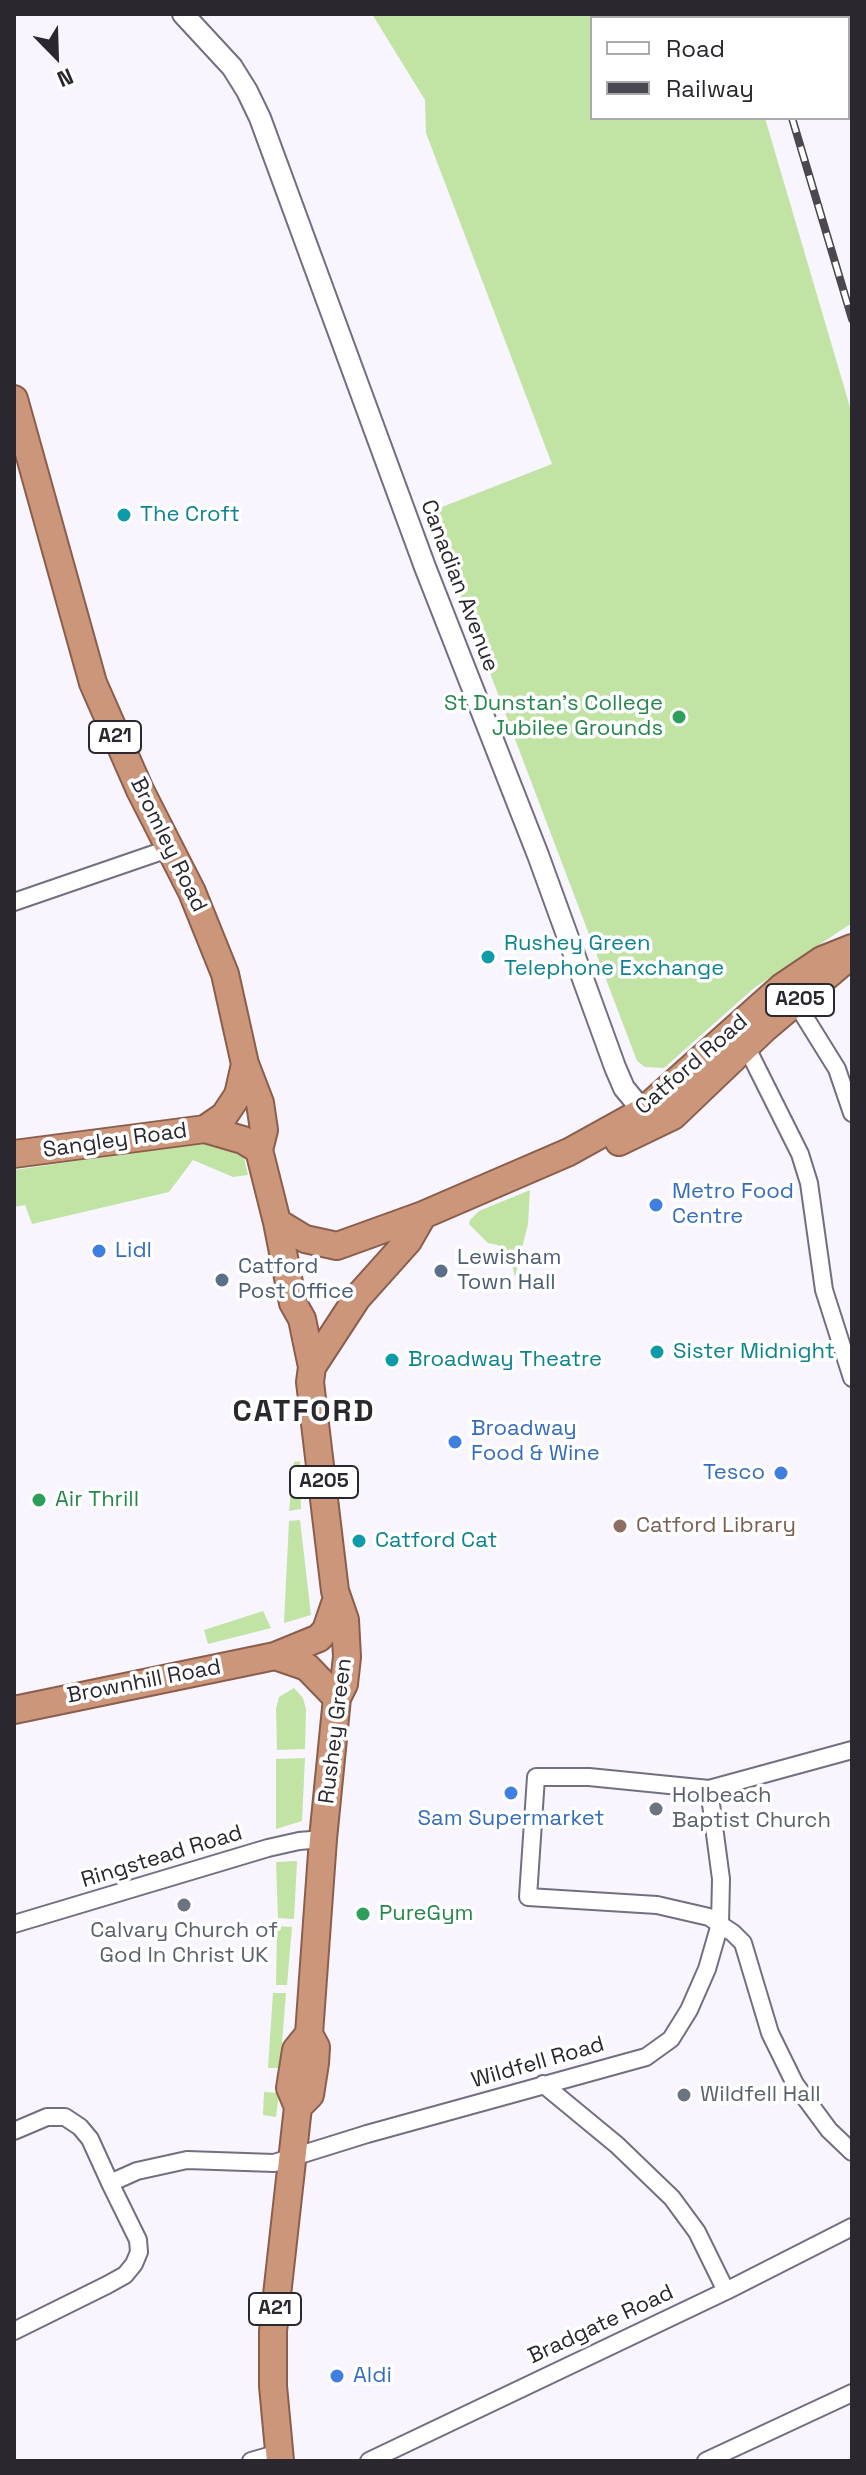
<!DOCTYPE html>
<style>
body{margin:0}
#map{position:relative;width:866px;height:2475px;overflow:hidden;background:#f8f5fe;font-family:"Space Grotesk",sans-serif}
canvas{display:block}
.frame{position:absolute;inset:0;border:16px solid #2a272f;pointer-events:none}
.legend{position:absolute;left:590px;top:16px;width:260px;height:104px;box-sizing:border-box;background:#fff;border:2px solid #aaa9ac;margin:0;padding:10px 14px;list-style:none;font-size:24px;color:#2a272f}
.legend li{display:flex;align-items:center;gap:16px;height:40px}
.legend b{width:40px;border:2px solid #aaa9ac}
.north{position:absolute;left:16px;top:16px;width:80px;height:80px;-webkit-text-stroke:6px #fff;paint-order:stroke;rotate:157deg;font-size:22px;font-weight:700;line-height:32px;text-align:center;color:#2a272f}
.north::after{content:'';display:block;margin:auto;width:28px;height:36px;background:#2a272f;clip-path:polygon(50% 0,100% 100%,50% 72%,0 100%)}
</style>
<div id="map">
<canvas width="866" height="2475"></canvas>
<div class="frame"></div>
<ul class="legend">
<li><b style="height:10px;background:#fff"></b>Road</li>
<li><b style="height:10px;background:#4b4850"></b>Railway</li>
</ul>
<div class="north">N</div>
</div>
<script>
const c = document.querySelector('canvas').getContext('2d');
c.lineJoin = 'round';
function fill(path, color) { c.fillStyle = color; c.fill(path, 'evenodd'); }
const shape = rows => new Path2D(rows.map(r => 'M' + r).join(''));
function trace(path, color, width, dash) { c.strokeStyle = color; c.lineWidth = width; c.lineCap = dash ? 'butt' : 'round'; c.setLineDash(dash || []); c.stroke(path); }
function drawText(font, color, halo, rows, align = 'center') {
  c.font = font + ' "Space Grotesk",sans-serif'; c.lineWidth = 7; c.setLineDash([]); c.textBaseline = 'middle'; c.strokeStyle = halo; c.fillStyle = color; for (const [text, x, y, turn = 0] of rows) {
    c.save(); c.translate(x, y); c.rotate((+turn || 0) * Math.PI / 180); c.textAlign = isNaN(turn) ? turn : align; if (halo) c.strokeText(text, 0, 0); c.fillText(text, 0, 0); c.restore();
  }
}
fill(shape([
 [372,14,734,14,735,18,592,18,592,118,765,118,852,414,852,923,754,988,664,1068,645,1067,637,1061,429,512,552,464,426,133,425,100],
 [222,1140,243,1153,248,1175,233,1177,193,1160,169,1192,32,1224,25,1205,14,1207,14,1170],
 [530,1190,528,1224,515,1277,511,1261,498,1245,488,1243,469,1224,470,1220,479,1211],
 [300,1461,301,1509,289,1511,294,1462],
 [300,1520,311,1615,284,1623,289,1521],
 [263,1611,271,1628,208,1644,204,1630],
 [294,1688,303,1698,306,1709,305,1749,277,1750,276,1709,279,1697],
 [305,1758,302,1821,276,1829,276,1759],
 [297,1861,294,1919,278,1918,276,1862],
 [277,1926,292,1927,287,1985,276,1985],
 [273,1993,286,1993,280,2068,268,2068],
 [264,2092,279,2093,276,2117,263,2115]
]), '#c1e4a4');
const minor = shape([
 [14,902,171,848],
 [796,1003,837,1069,852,1113],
 [743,1040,800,1154,809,1183,824,1290,852,1378],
 [852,1750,709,1789,589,1777,536,1777,528,1897,657,1905,709,1917,733,1933,743,1943,770,2033,795,2084,829,2130,852,2152],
 [14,1924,268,1848,299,1841,323,1839],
 [543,2084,617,2145,672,2198,697,2232,726,2291],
 [14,2131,47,2117,65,2117,80,2127,90,2139,110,2183,137,2171,187,2160,274,2163,367,2134,646,2057,671,2039,689,2010,707,1969,720,1924,721,1879,709,1789],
 [14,2331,107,2285,125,2275,134,2264,139,2252,138,2240,110,2183],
 [251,2461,279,2453],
 [369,2461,726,2291,852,2227],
 [706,2461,852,2393]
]);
const tertiary = shape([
 [183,14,232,67,247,91,260,118,425,567,538,855,615,1067,624,1088,643,1111,655,1109]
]);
const trunk = shape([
 [14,399,93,683,140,790,192,892,225,974,245,1064,260,1103,264,1130,259,1150,277,1222,293,1303,302,1319,312,1367,310,1382,335,1591,345,1620,347,1657,344,1684,337,1698,323,1839,309,2034,316,2047,315,2063,310,2095,298,2107],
 [205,1129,224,1116,238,1095,245,1064],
 [619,1142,673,1116,765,1028,843,962],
 [14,1154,205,1129,243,1140,259,1150],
 [277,1222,305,1239,337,1246,423,1215,569,1152,643,1111,782,987,822,960,852,948],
 [312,1367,357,1298,408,1241,423,1215],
 [275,1656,307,1667,337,1698],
 [14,1710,275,1656,319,1638,326,1630,337,1598],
 [280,2461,273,2386,273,2331,298,2107,290,2088,296,2050,309,2034]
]);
trace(minor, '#746e81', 20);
trace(tertiary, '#746e81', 24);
trace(trunk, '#8b5e4b', 30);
trace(minor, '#fff', 16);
trace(tertiary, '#fff', 20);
trace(trunk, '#cc967b', 26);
const rail = shape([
 [761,14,762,18],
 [792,118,852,319]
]);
trace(rail, '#4b4850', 8);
trace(rail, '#fff', 5, [15]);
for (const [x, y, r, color] of [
 [124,515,8,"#0f9aa8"],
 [679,717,8,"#2e9e5b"],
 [488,957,8,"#0f9aa8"],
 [656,1205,8,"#3f7fe0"],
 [99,1251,8,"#3f7fe0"],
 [441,1271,8,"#5c6f8a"],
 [222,1280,8,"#5c6f8a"],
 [657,1352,8,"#0f9aa8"],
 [392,1360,8,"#0f9aa8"],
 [455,1442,8,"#3f7fe0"],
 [781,1473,8,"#3f7fe0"],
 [39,1500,8,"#2e9e5b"],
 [620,1526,8,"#8d6e63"],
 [359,1541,8,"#0f9aa8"],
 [511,1793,8,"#3f7fe0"],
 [656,1809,8,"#6b7280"],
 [184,1905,8,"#6b7280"],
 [363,1914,8,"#2e9e5b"],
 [684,2095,8,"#6b7280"],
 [337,2376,8,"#3f7fe0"]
]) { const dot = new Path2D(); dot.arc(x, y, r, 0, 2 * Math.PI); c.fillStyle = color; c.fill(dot); trace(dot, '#fff', 3); }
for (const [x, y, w] of [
 [115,737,52],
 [800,1000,68],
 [324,1482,68],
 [275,2309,52]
]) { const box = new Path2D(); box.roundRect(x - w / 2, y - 16, w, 32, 6); c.fillStyle = '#fff'; c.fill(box); trace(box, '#2a272f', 2); }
drawText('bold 20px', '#2a272f', null, [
 ["A21",115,737],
 ["A205",800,1000],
 ["A205",324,1482],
 ["A21",275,2309]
]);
drawText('22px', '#0d838f', '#fff', [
 ["The Croft",140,515],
 ["Rushey Green",504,944],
 ["Telephone Exchange",504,969],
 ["Sister Midnight",673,1352],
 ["Broadway Theatre",408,1360],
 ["Catford Cat",375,1541]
], 'left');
drawText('22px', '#2a272f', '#fff', [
 ["Canadian Avenue",459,586,69],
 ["Bromley Road",168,845,64],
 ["Catford Road",692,1065,-41],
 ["Sangley Road",115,1141,-8],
 ["Brownhill Road",144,1682,-11],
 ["Rushey Green",336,1731,-83],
 ["Ringstead Road",162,1857,-17],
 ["Wildfell Road",538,2063,-16],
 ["Bradgate Road",601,2325,-25]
]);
drawText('22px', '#27864d', '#fff', [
 ["St Dunstan's College",663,704,"right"],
 ["Jubilee Grounds",663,729,"right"],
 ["Air Thrill",55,1500],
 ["PureGym",379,1914]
], 'left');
drawText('22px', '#366cbe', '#fff', [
 ["Metro Food",672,1192],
 ["Centre",672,1217],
 ["Lidl",115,1251],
 ["Broadway",471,1429],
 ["Food & Wine",471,1454],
 ["Tesco",765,1473,"right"],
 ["Sam Supermarket",511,1819,"center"],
 ["Aldi",353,2376]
], 'left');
drawText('22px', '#4e5e75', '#fff', [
 ["Lewisham",457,1258],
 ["Town Hall",457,1283],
 ["Catford",238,1267],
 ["Post Office",238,1292]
], 'left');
drawText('22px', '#785e54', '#fff', [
 ["Catford Library",636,1526]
], 'left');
drawText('22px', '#5b616d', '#fff', [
 ["Holbeach",672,1796],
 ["Baptist Church",672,1821],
 ["Calvary Church of",184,1931,"center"],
 ["God In Christ UK",184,1956,"center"],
 ["Wildfell Hall",700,2095]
], 'left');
c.letterSpacing = '2px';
drawText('bold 30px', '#2a272f', '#fff', [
 ["CATFORD",304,1413]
]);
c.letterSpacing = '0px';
</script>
